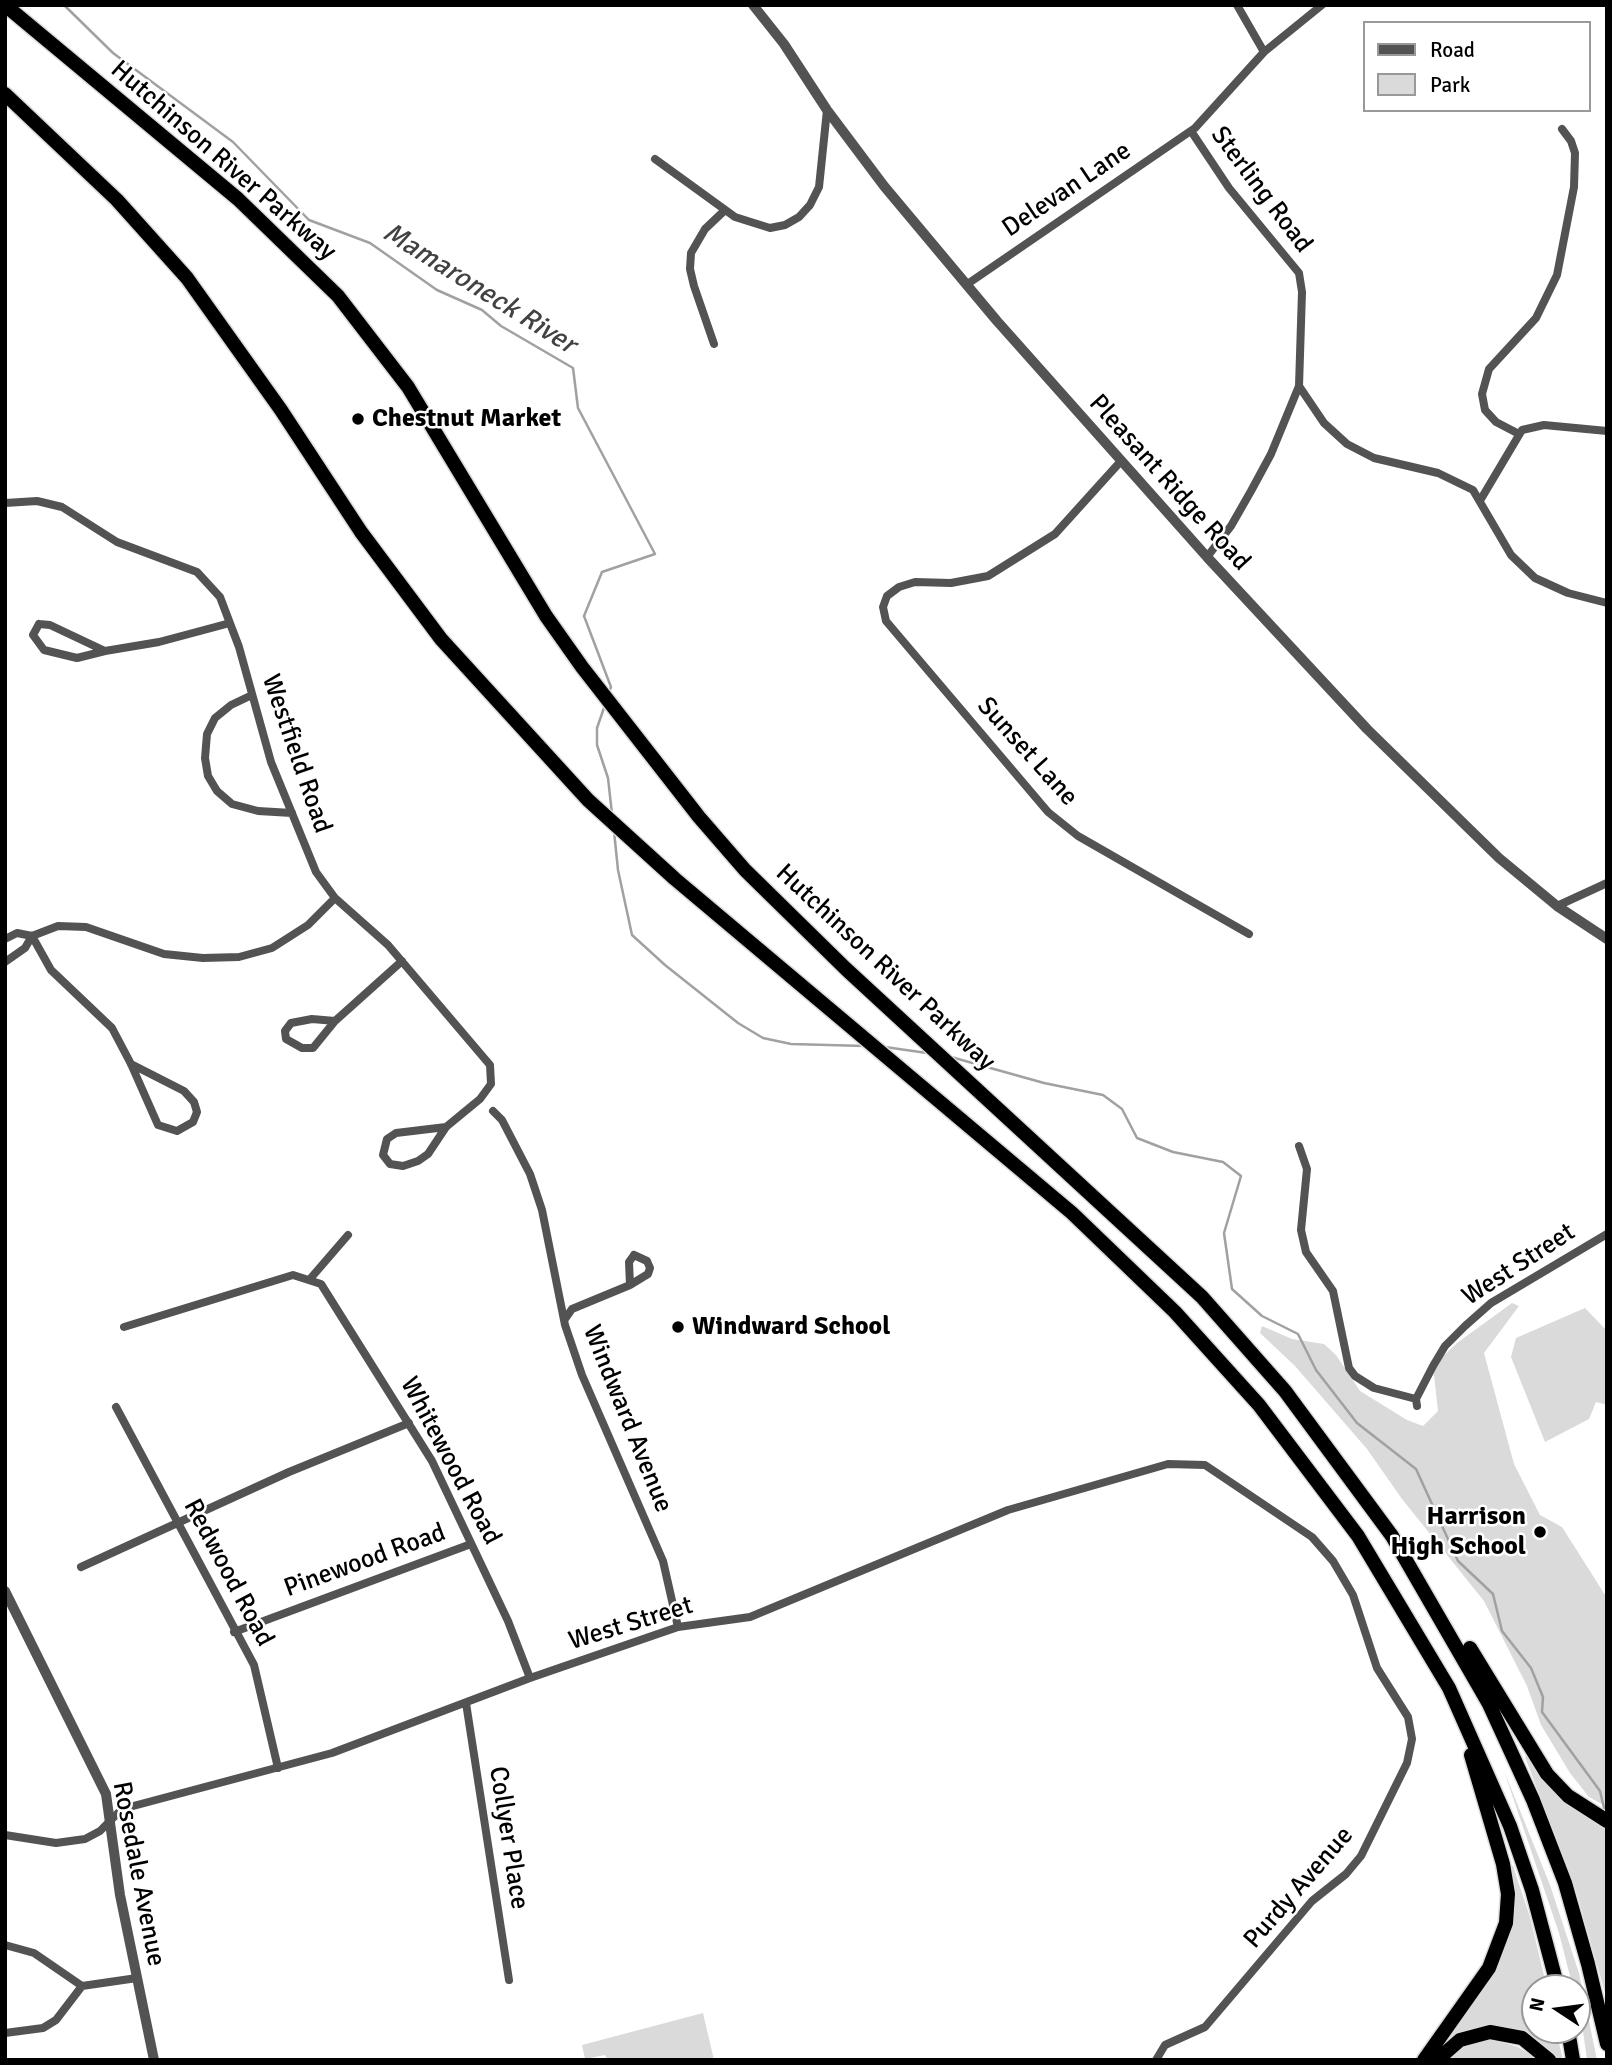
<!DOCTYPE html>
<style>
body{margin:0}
#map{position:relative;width:1612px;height:2065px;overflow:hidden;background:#fff;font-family:Signika,sans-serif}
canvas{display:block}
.frame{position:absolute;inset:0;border:7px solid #000;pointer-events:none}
.legend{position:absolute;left:1363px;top:21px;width:228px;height:91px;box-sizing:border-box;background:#fff;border:2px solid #999;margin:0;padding:9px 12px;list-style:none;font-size:21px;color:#000}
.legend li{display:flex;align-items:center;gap:14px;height:35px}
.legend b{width:35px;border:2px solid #999}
.north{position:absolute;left:1521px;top:1974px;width:70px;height:70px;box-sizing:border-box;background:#fff;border:2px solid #999;border-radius:50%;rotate:283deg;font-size:19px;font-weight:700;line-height:28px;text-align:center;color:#000}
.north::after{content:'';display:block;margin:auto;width:24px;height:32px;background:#000;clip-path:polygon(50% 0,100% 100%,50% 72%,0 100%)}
</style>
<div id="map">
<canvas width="1612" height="2065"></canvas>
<div class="frame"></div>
<ul class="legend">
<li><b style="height:9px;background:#535353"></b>Road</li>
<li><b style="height:19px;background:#dadada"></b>Park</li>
</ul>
<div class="north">N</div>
</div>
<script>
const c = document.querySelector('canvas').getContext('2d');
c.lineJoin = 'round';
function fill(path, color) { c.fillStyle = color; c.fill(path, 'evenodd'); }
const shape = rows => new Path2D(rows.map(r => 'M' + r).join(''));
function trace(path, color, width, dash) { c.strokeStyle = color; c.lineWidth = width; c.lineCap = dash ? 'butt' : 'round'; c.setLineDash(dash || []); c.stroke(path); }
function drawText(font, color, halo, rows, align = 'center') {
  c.font = font + ' Signika,sans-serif'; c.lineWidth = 5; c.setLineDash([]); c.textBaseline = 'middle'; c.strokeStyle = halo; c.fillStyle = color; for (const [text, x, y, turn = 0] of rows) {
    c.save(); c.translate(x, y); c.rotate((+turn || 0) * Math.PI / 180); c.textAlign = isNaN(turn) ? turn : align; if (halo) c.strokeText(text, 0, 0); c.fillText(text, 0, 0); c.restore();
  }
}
fill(shape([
 [1512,1303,1519,1306,1484,1353,1514,1464,1540,1515,1562,1527,1607,1598,1607,1807,1589,1797,1570,1773,1541,1725,1527,1686,1484,1601,1402,1499,1367,1449,1295,1366,1260,1333,1262,1326,1292,1339,1324,1344,1336,1355,1360,1391,1407,1420,1423,1426,1438,1411,1433,1366,1457,1343],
 [1585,1308,1607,1331,1607,1405,1596,1402,1589,1419,1545,1442,1511,1357,1516,1338],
 [1528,1755,1543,1780,1607,1827,1607,2000,1577,1894,1525,1757],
 [1504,1771,1550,1885,1579,1973,1597,2060,1587,2060,1577,1988,1573,1988,1559,1933],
 [1507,1863,1513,1866,1530,1917,1547,1988,1535,1988,1535,2030,1556,2030,1563,2060,1554,2060,1531,2036,1508,2028,1487,2027,1471,2029,1446,2042,1443,2038,1505,1941],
 [703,2013,714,2060,607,2060,605,2055,585,2059,582,2045],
 [1491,2039,1518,2047,1538,2060,1444,2060,1450,2053,1473,2041]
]), '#dadada');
trace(shape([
 [64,5,113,53,233,142,309,220,370,243,437,290,482,310,501,326,573,368,578,408,655,554,602,572,584,616,611,687,609,692],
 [605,705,597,728,597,745,608,778,612,814],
 [614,831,618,870,632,935,665,965,738,1023,763,1038,791,1044,865,1046],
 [885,1047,927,1053],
 [951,1057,1044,1083,1103,1095,1122,1109,1137,1138,1173,1152,1223,1162,1241,1176,1224,1233,1232,1289,1262,1316,1298,1334,1316,1370,1357,1423,1416,1469,1458,1561,1493,1594,1502,1631,1531,1668,1543,1697,1542,1712,1600,1791,1605,1812]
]), '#a1a1a1', 2.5);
const motorway = shape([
 [5,5,238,199,338,296,408,387,546,616,582,667,699,817,745,870,846,969,1202,1297,1285,1391,1392,1536,1489,1704,1533,1800,1565,1883,1588,1964,1607,2044],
 [5,94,117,200,187,278,281,410,361,532,441,639,588,800,675,879,1072,1213,1175,1312,1259,1405,1358,1536,1449,1688,1510,1826,1532,1890,1558,1988],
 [1470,1648,1547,1774,1568,1796,1607,1821],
 [1568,2030,1573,2060],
 [1424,2060,1489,1968,1506,1923,1508,1894,1503,1864,1471,1755],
 [1437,2060,1460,2040,1490,2032,1522,2038,1549,2060]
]);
trace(motorway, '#dbdbdb', 17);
trace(shape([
 [1237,5,1264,52],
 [1191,131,1229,188,1299,273,1302,292,1299,386,1271,454,1251,491,1231,526,1207,557],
 [655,159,735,217,770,228,785,225,799,217,810,205,819,187,827,110],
 [966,285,1195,128,1264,52,1322,5],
 [714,344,694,286,690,269,691,253,705,229,724,211],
 [1299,386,1324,423,1347,444,1374,458,1438,473,1473,490,1511,555,1535,578,1568,593,1607,603],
 [1519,434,1496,422,1485,410,1482,394,1489,369,1536,318,1557,275,1574,187,1575,153,1571,141,1562,129],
 [1121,461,1055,534,988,576,951,583,915,582,899,587,887,596,883,607,886,621,1048,812,1078,836,1249,934],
 [1481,499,1522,430,1544,425,1607,431],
 [5,503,37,501,62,507,117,542,197,572,220,597,239,647,271,762,316,872,335,898,388,945,490,1065,491,1084,480,1099,446,1127],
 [39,624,50,625,105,651,77,658,44,650,33,635,39,624],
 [105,651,159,642,230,623],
 [252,695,231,705,215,718,207,734,205,758,208,776,217,791,232,804,258,811,292,813],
 [1557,906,1607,883],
 [32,936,51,970,112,1028,131,1064],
 [5,939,17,933,32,936,58,926,86,927,164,954,203,958,239,957,272,948,308,925,335,898],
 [5,962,25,948,32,936],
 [312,1019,335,1021,313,1048,302,1048,286,1039,285,1031,291,1023,312,1019],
 [335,1021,402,961],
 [131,1064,184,1091,194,1102,197,1112,193,1122,177,1131,158,1125,131,1064],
 [493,1111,502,1120,530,1174,542,1210,565,1325,582,1375,663,1561,678,1627],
 [446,1127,428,1154,418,1161,403,1166,390,1164,383,1155,387,1139,396,1133,446,1127],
 [1299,1146,1307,1169,1301,1230,1306,1252,1333,1291,1349,1368,1355,1376,1374,1388,1416,1399],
 [634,1255,647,1261,650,1268,648,1274,630,1285,629,1262,634,1255],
 [310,1279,348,1235],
 [565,1319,572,1309,630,1285],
 [124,1327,293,1275,321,1284,432,1461,508,1621,530,1678],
 [1417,1406,1416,1399,1433,1366,1445,1346,1465,1326,1491,1303,1607,1234],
 [116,1407,254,1665,278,1768],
 [81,1567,289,1472,409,1423],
 [234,1632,471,1544],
 [466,1703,509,1980],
 [5,1835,56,1843,85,1839,100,1831,122,1809,332,1753,530,1678,678,1627,750,1617,1008,1510,1168,1464,1205,1465,1312,1537,1333,1561,1353,1595,1377,1668,1408,1717,1412,1739,1407,1763,1361,1856,1346,1874,1312,1901,1205,2027,1165,2045,1156,2060],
 [5,1945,34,1953,82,1986],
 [5,2033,43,2028,56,2020,82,1986,137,1978]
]), '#535353', 8);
trace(shape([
 [753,5,784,44,827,110,884,186,997,321,1207,557,1367,729,1499,858,1557,906,1607,939],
 [5,1591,106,1794,120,1895,154,2060]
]), '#535353', 10);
trace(motorway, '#000', 14);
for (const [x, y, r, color] of [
 [358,419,7,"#000"],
 [678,1327,7,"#000"],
 [1540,1532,7,"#000"]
]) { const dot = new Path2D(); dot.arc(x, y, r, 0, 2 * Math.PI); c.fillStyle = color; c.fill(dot); trace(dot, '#fff', 2.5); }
drawText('26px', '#000', '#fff', [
 ["Hutchinson River Parkway",223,161,41],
 ["Delevan Lane",1067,190,-34],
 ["Sterling Road",1261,190,53],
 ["Pleasant Ridge Road",1169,483,48],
 ["Sunset Lane",1027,752,48],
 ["Westfield Road",296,754,71],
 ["Hutchinson River Parkway",885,968,43],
 ["West Street",1519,1265,-33],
 ["Windward Avenue",627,1419,68],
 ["Whitewood Road",450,1461,62],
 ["Pinewood Road",365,1561,-20],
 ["Redwood Road",228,1573,62],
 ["West Street",631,1624,-17],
 ["Collyer Place",508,1838,81],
 ["Rosedale Avenue",138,1874,79],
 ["Purdy Avenue",1299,1888,-49]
]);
drawText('bold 26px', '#000', '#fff', [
 ["Chestnut Market",372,419],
 ["Windward School",692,1327],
 ["Harrison",1526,1517,"right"],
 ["High School",1526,1547,"right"]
], 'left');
drawText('italic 28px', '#424242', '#fff', [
 ["Mamaroneck River",479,289,32]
]);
</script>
